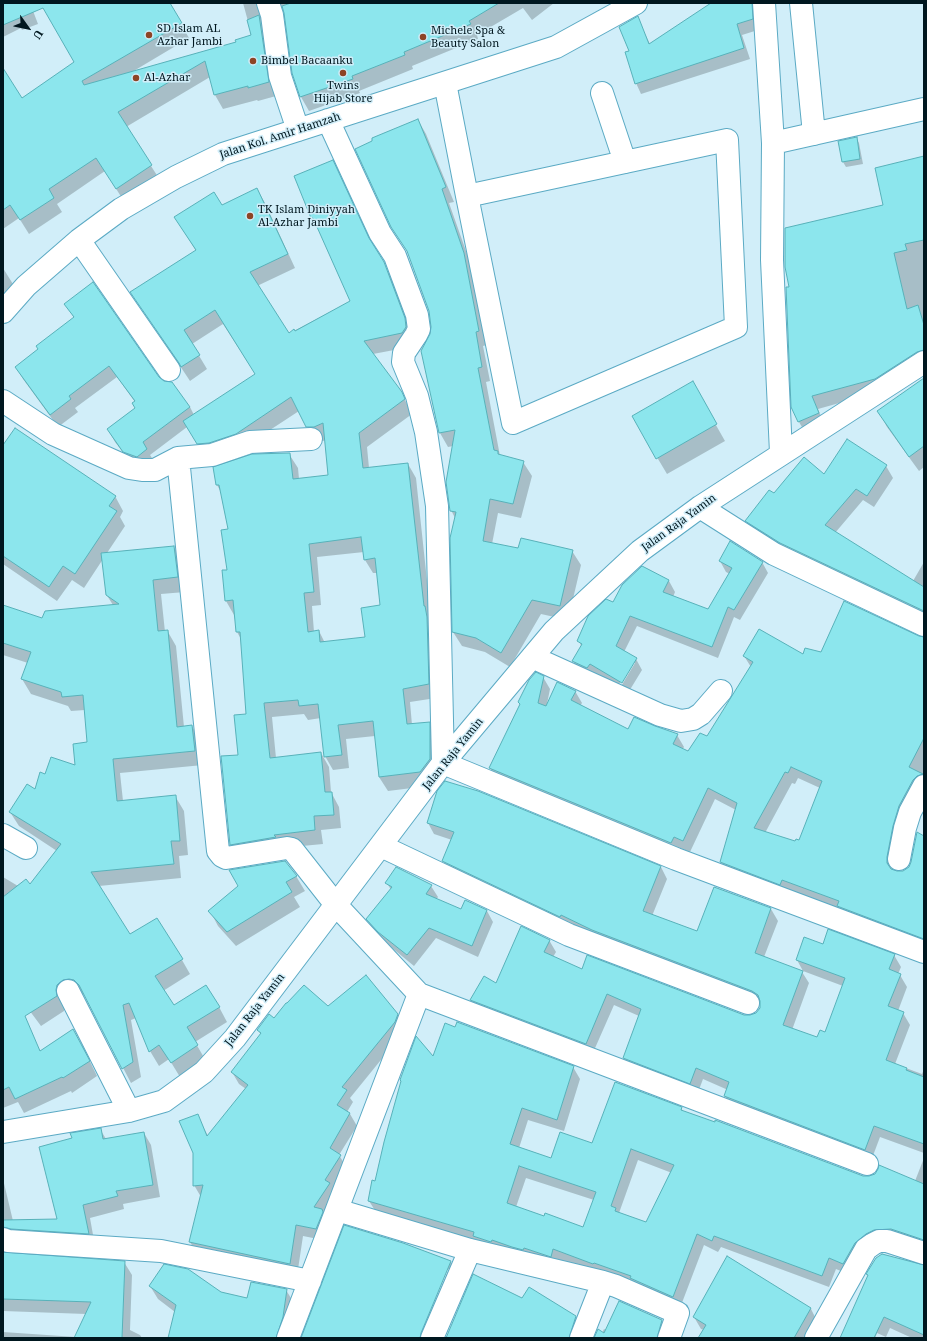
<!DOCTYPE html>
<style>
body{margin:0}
#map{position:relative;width:927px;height:1341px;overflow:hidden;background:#d1eef9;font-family:"Noto Serif",serif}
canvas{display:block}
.frame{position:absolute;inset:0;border:4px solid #00171f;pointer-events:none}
.north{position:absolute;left:8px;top:8px;width:40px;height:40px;-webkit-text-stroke:3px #d1eef9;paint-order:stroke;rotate:123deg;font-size:11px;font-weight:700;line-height:16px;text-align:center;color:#00171f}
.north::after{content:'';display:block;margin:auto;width:14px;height:18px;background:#00171f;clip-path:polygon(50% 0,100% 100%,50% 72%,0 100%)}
</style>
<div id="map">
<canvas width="927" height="1341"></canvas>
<div class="frame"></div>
<div class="north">U</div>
</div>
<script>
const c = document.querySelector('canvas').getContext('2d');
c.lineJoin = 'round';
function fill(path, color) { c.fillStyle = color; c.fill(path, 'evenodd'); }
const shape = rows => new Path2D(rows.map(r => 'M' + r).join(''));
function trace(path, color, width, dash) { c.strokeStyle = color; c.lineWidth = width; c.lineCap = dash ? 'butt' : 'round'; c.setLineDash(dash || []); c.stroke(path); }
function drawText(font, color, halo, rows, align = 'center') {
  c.font = font + ' "Noto Serif",serif'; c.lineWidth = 3; c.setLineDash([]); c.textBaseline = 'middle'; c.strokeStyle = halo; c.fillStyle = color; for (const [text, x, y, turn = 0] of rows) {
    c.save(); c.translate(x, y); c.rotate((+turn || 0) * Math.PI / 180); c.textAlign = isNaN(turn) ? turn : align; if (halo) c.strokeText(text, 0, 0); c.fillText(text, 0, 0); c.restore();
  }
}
fill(shape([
 [3,3,30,3,38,24,22,30,21,28,3,37],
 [41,3,169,3,189,38,132,72,237,43,252,36,243,3,554,3,532,20,523,8,477,35,478,39,412,66,413,69,359,91,360,93,309,111,301,97,293,73,283,7,280,5,276,96,258,101,257,100,223,109,215,95,210,77,126,127,160,180,125,203,105,171,57,204,62,212,29,234,19,218,3,229,3,70,21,99,76,62],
 [713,3,756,3,758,30,742,35,750,59,641,94,636,83,630,51,637,18,650,44],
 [418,120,426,134,454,202,449,203,472,268,487,345,483,346,490,381,486,382,500,456,523,462,532,476,521,518,498,513,492,544,519,549,572,551,581,565,568,620,541,614,510,667,485,652,462,646,453,632,455,518,451,510,453,446,448,447,440,433,422,351,431,334,432,327,430,311,409,254,392,226],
 [856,138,859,143,863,164,846,167,843,162],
 [924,158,924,364,882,391,818,409,825,426,806,434,799,422,791,288,885,205],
 [332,162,340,176,374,248,391,277,412,333,410,347,373,354,401,392,412,414,367,447,369,468,408,464,416,478,431,618,436,698,410,702,412,725,429,723,437,737,428,786,388,791,379,777,375,736,346,739,349,768,333,770,325,756,321,718,308,720,304,714,272,717,276,758,321,753,329,767,331,792,339,807,341,828,321,830,323,844,281,848,239,858,231,844,239,756,247,715,241,639,237,632,235,614,234,615,226,601,229,529,222,494,217,485,289,454,298,468,299,479,329,476,326,440,323,441,315,440,299,411,244,447,206,457,187,427,150,455,154,461,132,464,115,442,108,429,136,408,135,402,117,377,75,408,78,412,58,427,23,379,16,367,39,350,74,318,66,304,158,378,190,407,194,415,256,375,223,324,192,344,207,369,190,381,131,292,196,251,175,217,221,206,257,189,265,203,295,268,257,286,288,334,351,301,319,230,312,218],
 [364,552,365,560,373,573,377,573,381,606,367,638,325,643,319,631,314,632,312,606,321,605,317,557],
 [3,268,16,289,3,297],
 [924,380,924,467,919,471,887,427,879,412],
 [692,383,725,441,667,474,633,417],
 [3,447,115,496,123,511,120,517,125,526,107,553,174,547,182,561,185,592,161,594,165,632,168,632,176,646,184,727,192,726,200,741,203,765,120,773,123,801,175,796,184,811,188,855,179,856,181,878,99,886,130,936,157,919,182,960,190,974,163,991,173,1007,219,1007,227,1022,195,1042,206,1061,180,1077,169,1059,159,1066,150,1051,136,1018,131,1020,141,1077,131,1083,85,995,78,993,64,1005,64,1011,41,1026,3,975,3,877,18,886,30,886,57,851,19,826,10,812,35,791,46,775,76,766,88,743,85,710,71,711,68,706,31,694,22,679,28,663,3,655,3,606,43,620,113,605,106,594,103,559,84,588,72,580,57,601,3,564],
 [886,466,893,478,874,507,863,500,835,533,913,581,924,562,924,619,753,533,746,521,774,494,825,475],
 [720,561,762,562,768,573,740,620,734,617,718,658,637,626,624,652,636,659,642,670,628,693,580,672,573,661,582,647,578,640,614,604,642,567,669,581,675,592,673,597,708,611,730,574,726,572],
 [633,663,635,663,620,688,618,686],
 [918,637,924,638,924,787,899,838,893,869,893,871,897,872,904,872,909,868,924,837,924,947,728,874,721,862,736,810,715,799,690,852,680,848,677,854,497,780,490,768,520,705,519,702,543,677,550,689,547,704,575,691,582,703,580,706,629,730,677,735,684,747,682,750,688,753,707,738,751,667,744,656,803,656],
 [798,778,820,788,800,841,796,842,765,833,792,783,795,784],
 [428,823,661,867,667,879,652,916,698,933,715,888,771,909,778,921,764,957,802,972,809,983,792,1030,817,1039,825,1033,843,986,803,971,797,960,823,945,894,955,901,967,898,974,900,975,907,987,898,1011,903,1013,910,1025,895,1064,922,1074,924,1069,924,1153,880,1137,871,1161,732,1108,725,1096,728,1090,703,1079,697,1095,630,1070,624,1058,639,1016,614,1005,592,1055,478,1012,471,1000,496,985,549,940,556,952,553,957,582,970,744,1016,751,1016,756,1014,760,1008,760,1003,599,942,450,873,443,861,452,840,434,834],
 [296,876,305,891,294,897,300,907,236,946,218,926,210,911],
 [387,883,431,886,438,897,436,900,462,910,466,901,487,911,493,922,478,957,436,938,414,966,386,943,373,930,367,919,391,890],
 [328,1007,397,1014,404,1026,402,1034,350,1098,353,1102,347,1112,350,1114,357,1126,339,1155,347,1168,323,1240,303,1236,297,1276,197,1254,190,1242,201,1197,194,1185,197,1115,208,1136,246,1089,239,1084,232,1072,261,1035,258,1030,274,1020],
 [3,1021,37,1046,41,1052,82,1045,97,1076,72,1093,71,1091,24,1113,18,1102,3,1108],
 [434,1058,573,1067,580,1079,564,1131,528,1120,519,1148,552,1159,592,1144,681,1108,683,1111,863,1177,915,1181,924,1158,924,1249,886,1240,850,1275,836,1269,829,1287,721,1247,718,1252,704,1245,680,1308,376,1212,369,1201],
 [638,1160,672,1173,647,1223,619,1213],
 [526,1178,594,1200,584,1228,545,1217,516,1207],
 [100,1129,106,1139,144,1133,151,1145,160,1197,123,1204,124,1209,90,1218,95,1246,3,1242,3,1179,13,1221,58,1220,73,1139],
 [403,1244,451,1262,458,1274,430,1338,419,1338,449,1269,447,1269,418,1337,419,1338,303,1338],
 [3,1253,124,1262,132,1275,130,1330,140,1335,142,1338,3,1338,3,1332,76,1337,86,1314,3,1311],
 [882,1254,924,1266,924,1338,912,1338,890,1328,886,1337,877,1333,875,1338,841,1338,868,1276,867,1274],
 [727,1258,811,1309,817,1321,811,1338,699,1338,704,1330,701,1329,694,1317],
 [474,1275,523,1300,575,1317,582,1329,579,1338,446,1338],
 [150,1286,248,1299,286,1290,294,1303,287,1338,169,1338,175,1312,158,1299],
 [662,1321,669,1333,667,1338,596,1338,602,1333,604,1329,606,1330]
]), '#0003');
const building = shape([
 [3,3,170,3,182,23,82,81,84,85,236,42,235,40,251,35,247,20,259,15,269,82,248,88,248,86,214,95,205,61,118,112,152,165,116,189,96,158,49,189,54,198,20,220,10,205,3,210,3,68,22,98,74,62,43,8,3,25,3,3],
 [291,3,499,3,469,21,471,24,404,52,405,55,352,76,353,79,300,97,292,73,284,13,282,6,291,3],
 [711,3,752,3,753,19,737,24,744,48,635,84,625,52,629,51,619,27,638,16,649,44,711,3],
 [418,119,446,187,442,189,464,253,479,331,476,332,482,367,478,368,494,450,498,451,498,454,524,461,513,504,490,499,483,541,518,548,521,538,573,550,560,606,532,600,501,653,476,638,452,632,450,538,456,512,450,511,446,482,455,430,439,433,421,351,430,334,431,327,429,311,407,251,391,227,355,149,372,141,372,138,418,119],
 [857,137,860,159,842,162,838,141,857,137],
 [924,156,924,240,905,244,907,250,894,253,907,309,918,305,924,325,924,350,917,352,875,379,812,396,819,413,798,422,791,407,786,287,789,287,785,267,785,228,883,205,875,168,924,156],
 [333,160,369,238,384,262,405,318,406,327,402,333,364,341,402,392,405,399,359,433,363,468,408,463,424,606,425,606,427,617,429,684,403,689,407,724,430,722,430,759,420,772,379,777,373,721,338,725,342,755,324,757,318,704,299,706,298,700,264,703,270,758,321,752,325,792,332,792,334,815,314,816,315,830,274,835,276,837,230,845,221,756,238,755,234,715,246,714,240,632,236,632,233,600,225,601,222,570,227,570,221,530,228,529,219,485,216,485,213,467,252,454,290,453,293,479,328,475,323,423,314,427,306,427,291,397,236,434,209,443,197,444,183,421,255,374,215,310,184,330,200,355,181,367,179,363,130,292,196,250,174,217,214,192,222,205,257,188,288,254,250,272,289,333,294,329,295,331,350,301,313,218,311,218,294,176,333,160],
 [361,537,364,560,375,558,380,605,361,608,365,637,320,642,319,630,308,632,304,593,314,592,309,544,361,537],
 [93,282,159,377,164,381,172,382,190,407,143,442,147,449,137,457,123,452,107,429,135,408,132,403,135,401,109,366,69,396,71,399,50,415,15,367,38,349,36,346,74,317,64,304,93,282],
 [924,378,924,446,909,457,877,411,924,378],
 [693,381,717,424,656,459,632,416,693,381],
 [15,428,116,496,109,506,117,511,75,574,63,566,49,587,3,556,3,445,15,428],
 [847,439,887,465,867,496,856,489,825,525,924,587,924,611,780,543,745,521,769,490,774,493,804,457,824,474,847,439],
 [730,541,763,562,734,610,728,607,712,647,630,616,616,646,637,658,622,683,590,664,587,668,572,661,582,644,577,641,588,616,606,599,613,602,622,585,642,566,669,580,663,592,708,609,732,568,719,561,730,541],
 [174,546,178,577,153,580,158,631,168,630,177,727,192,725,195,751,113,759,117,801,176,795,180,841,171,841,174,864,91,872,130,934,157,918,183,959,155,976,174,1005,206,985,220,1007,187,1027,198,1045,171,1063,159,1045,149,1052,129,1003,123,1005,133,1062,122,1069,79,985,74,980,69,979,63,980,57,985,56,990,57,996,25,1016,40,1051,73,1029,90,1061,63,1078,62,1077,15,1099,9,1087,3,1090,3,897,26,879,30,884,61,844,9,812,27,784,35,789,40,772,45,774,51,757,75,765,73,744,87,742,83,695,62,697,61,692,21,679,31,652,3,643,3,605,42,618,45,611,119,604,106,595,101,553,174,546],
 [844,601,919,636,924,637,924,738,909,767,923,774,917,776,913,780,899,806,893,826,887,857,887,863,891,869,897,871,903,871,909,867,911,862,917,832,924,836,924,939,837,906,839,901,782,880,780,885,720,862,737,803,708,788,683,841,674,837,671,843,489,768,520,704,518,702,529,680,536,672,544,676,538,703,546,706,557,682,576,691,571,700,628,729,634,717,655,726,678,734,673,744,688,751,700,733,707,736,753,662,743,656,759,629,803,654,805,648,821,652,844,601],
 [791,767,822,781,799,840,796,839,795,841,754,828,785,772,788,773,791,767],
 [445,781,478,791,661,866,643,911,697,931,714,887,771,908,755,953,803,971,783,1025,817,1037,820,1030,825,1032,845,978,796,960,804,937,823,944,828,929,895,954,889,969,901,974,888,1006,904,1012,886,1060,907,1068,906,1070,924,1077,924,1144,874,1126,865,1150,724,1096,729,1082,696,1068,690,1084,623,1058,641,1009,607,994,586,1044,470,1000,484,976,496,983,521,926,550,940,544,952,582,969,587,955,744,1015,750,1015,756,1013,760,1008,760,1001,758,995,752,991,592,930,561,915,560,917,442,861,454,832,427,823,437,791,445,781],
 [285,861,297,876,286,882,292,892,227,932,208,911,238,886,229,870,285,861],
 [396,867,432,885,426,894,461,909,465,900,487,910,472,946,429,928,407,955,378,932,366,919,392,887,385,883,396,867],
 [366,975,398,1014,395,1022,342,1087,347,1090,337,1105,350,1113,330,1148,341,1155,325,1180,330,1183,314,1207,322,1209,323,1212,316,1229,296,1225,290,1264,189,1242,203,1185,193,1186,193,1153,179,1121,198,1114,207,1136,248,1085,231,1072,261,1033,257,1030,269,1014,274,1018,286,1003,287,1003,304,985,328,1006,366,975],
 [457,1022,574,1066,557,1120,522,1108,510,1144,551,1158,560,1132,592,1143,615,1082,682,1107,681,1110,715,1122,715,1120,863,1176,869,1176,875,1174,878,1169,879,1165,924,1184,924,1240,891,1229,874,1230,866,1234,855,1243,843,1264,829,1258,822,1276,714,1236,712,1241,697,1234,673,1297,630,1278,631,1276,594,1263,593,1264,553,1249,551,1257,524,1248,523,1250,512,1247,492,1240,491,1242,473,1236,474,1232,368,1201,372,1180,375,1181,384,1142,401,1081,400,1080,416,1036,433,1056,445,1023,455,1027,457,1022],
 [631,1149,674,1165,646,1222,615,1211,616,1208,611,1206,631,1149],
 [519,1166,596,1192,583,1227,545,1213,544,1216,507,1203,519,1166],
 [101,1128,103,1139,144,1132,153,1185,116,1191,118,1196,83,1205,89,1234,11,1229,3,1227,3,1220,57,1219,39,1147,72,1138,70,1133,101,1128],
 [344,1225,403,1243,451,1261,421,1333,420,1338,301,1338,344,1225],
 [3,1252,125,1261,122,1338,74,1338,91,1302,3,1299,3,1252],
 [882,1254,924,1265,924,1335,884,1317,874,1338,840,1338,868,1275,866,1274,876,1258,882,1254],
 [727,1256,811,1308,794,1338,698,1338,706,1325,693,1317,727,1256],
 [164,1264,188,1269,221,1292,247,1298,251,1282,287,1289,283,1317,276,1338,168,1338,176,1305,149,1286,164,1264],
 [473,1274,522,1298,529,1287,576,1316,569,1338,446,1338,473,1274],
 [619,1301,662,1320,657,1338,594,1338,598,1329,604,1333,619,1301]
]);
fill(building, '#8ce6ed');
trace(building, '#57b1b9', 1);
const minor = shape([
 [268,3,272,15,280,76,298,130],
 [764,3,773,143,772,260,781,453],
 [801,3,814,134],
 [445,83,467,196,513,423,736,327,727,140,467,196],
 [602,93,625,162],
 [328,120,380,233,395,256,417,315,419,329,416,335,404,353,403,362,417,396,426,432,437,506,443,763,676,859,924,952],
 [773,143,924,109],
 [79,240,169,370],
 [3,312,26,286,79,240,121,209,176,177,223,154,556,47,636,3],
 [3,401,53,434,129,468,142,470,155,470,178,458,212,455,250,442,311,439],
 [178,458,218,851,222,856,226,858,287,848,292,849,336,905,419,994,867,1164],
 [700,507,774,554,924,625],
 [532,657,660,715,681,721,693,719,701,714,721,691],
 [3,835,26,848],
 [381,846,569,935,748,1003],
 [899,859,905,828,910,812,924,786],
 [68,991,129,1111],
 [3,1132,129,1111,164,1101,204,1072,235,1038,443,763,554,631,640,551,700,507,924,362],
 [337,1210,470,1250,603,1282,581,1338],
 [3,1239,8,1241,161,1251,310,1281],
 [603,1282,616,1286,678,1313,669,1338],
 [288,1338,419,994],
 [432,1338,470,1250],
 [816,1338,866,1249,873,1244,879,1241,887,1241,924,1253]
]);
trace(minor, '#5baac4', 24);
trace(minor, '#fff', 22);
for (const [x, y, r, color] of [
 [149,35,4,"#8d4425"],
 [423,37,4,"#8d4425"],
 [253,61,4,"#8d4425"],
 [343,73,4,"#8d4425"],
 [136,78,4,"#8d4425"],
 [250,216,4,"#8d4425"]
]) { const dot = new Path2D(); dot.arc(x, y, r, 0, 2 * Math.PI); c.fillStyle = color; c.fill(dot); trace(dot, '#d1eef9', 1.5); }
drawText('11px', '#00171f', '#d1eef9', [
 ["SD Islam AL",157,29],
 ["Azhar Jambi",157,42],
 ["Michele Spa &",431,31],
 ["Beauty Salon",431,44],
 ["Bimbel Bacaanku",261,61],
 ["Al-Azhar",144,78],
 ["Twins",343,86,"center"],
 ["Hijab Store",343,99,"center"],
 ["TK Islam Diniyyah",258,210],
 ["Al-Azhar Jambi",258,223]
], 'left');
drawText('11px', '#00171f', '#d1eef9', [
 ["Jalan Kol. Amir Hamzah",280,136,-18],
 ["Jalan Raja Yamin",679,523,-36],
 ["Jalan Raja Yamin",453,754,-51],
 ["Jalan Raja Yamin",255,1010,-52]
]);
</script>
